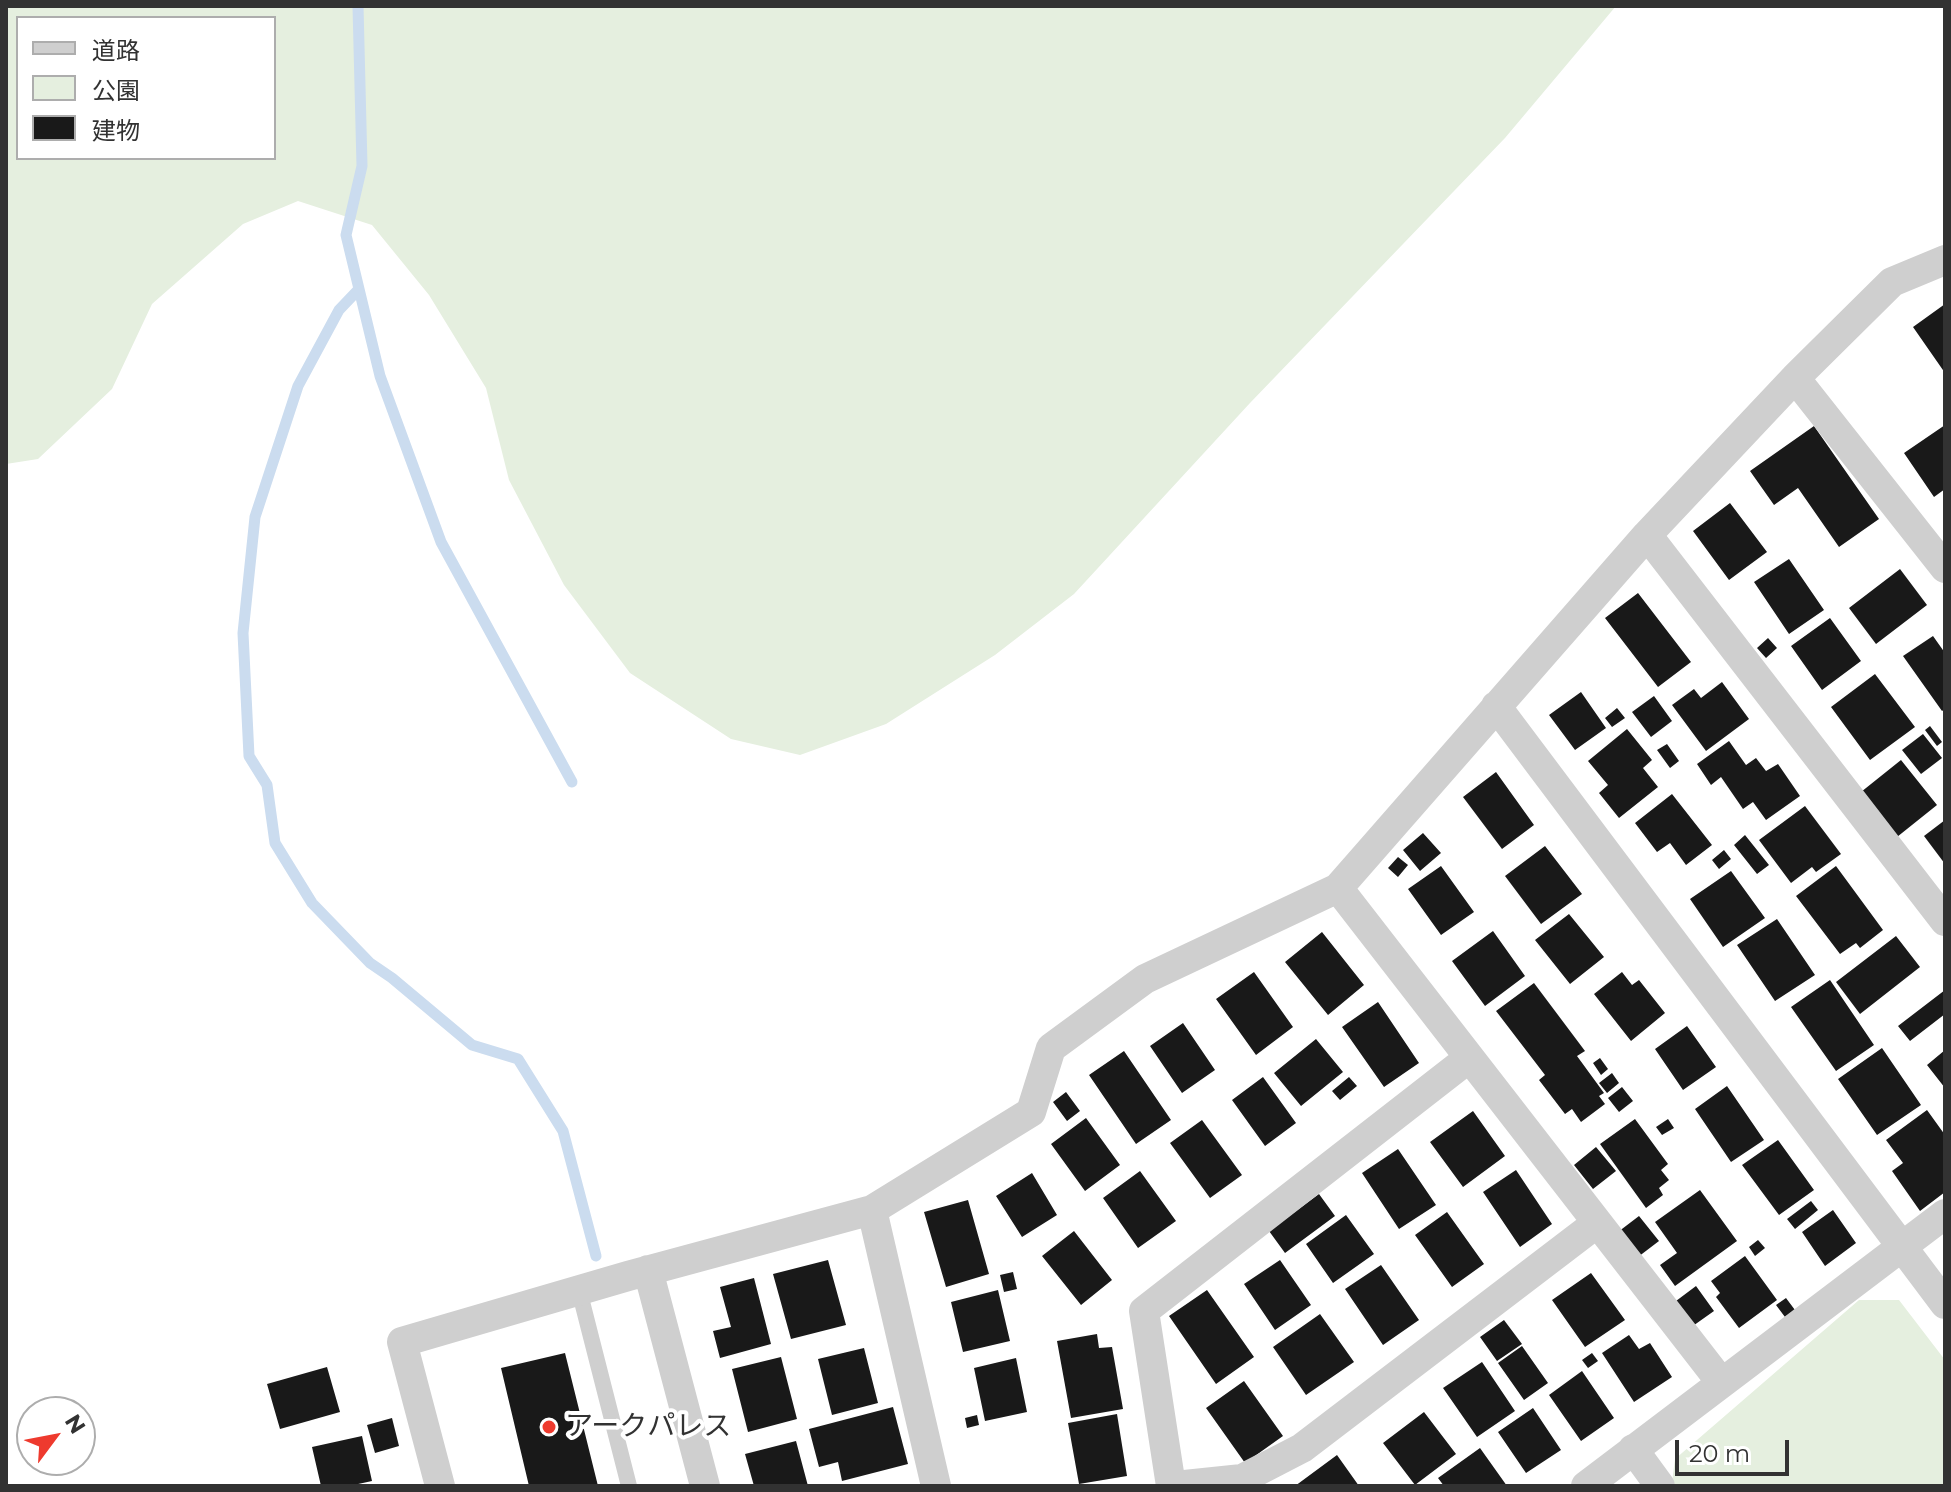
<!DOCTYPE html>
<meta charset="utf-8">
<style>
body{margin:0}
#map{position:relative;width:1951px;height:1492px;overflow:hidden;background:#fff;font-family:Montserrat,"Noto Sans JP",sans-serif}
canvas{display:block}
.frame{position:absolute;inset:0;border:8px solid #323232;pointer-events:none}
.legend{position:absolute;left:16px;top:16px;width:260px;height:144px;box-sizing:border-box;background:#fff;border:2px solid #adadad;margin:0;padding:10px 14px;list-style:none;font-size:24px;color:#323232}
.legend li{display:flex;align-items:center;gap:16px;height:40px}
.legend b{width:40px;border:2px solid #adadad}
.north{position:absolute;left:16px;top:1396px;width:80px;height:80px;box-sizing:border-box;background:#fff;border:2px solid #adadad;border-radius:50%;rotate:58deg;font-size:22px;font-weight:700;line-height:32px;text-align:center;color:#323232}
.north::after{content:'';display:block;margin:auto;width:28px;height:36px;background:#ee3a2e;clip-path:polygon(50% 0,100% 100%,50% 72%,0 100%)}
.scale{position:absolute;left:1675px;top:1440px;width:114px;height:36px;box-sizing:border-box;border:4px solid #323232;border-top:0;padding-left:10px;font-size:24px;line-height:28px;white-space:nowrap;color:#323232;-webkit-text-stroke:6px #fff;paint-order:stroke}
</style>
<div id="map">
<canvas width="1951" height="1492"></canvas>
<div class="frame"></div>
<ul class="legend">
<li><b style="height:10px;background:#cfcfcf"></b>道路</li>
<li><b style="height:22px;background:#e5efdf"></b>公園</li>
<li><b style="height:22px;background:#191919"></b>建物</li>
</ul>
<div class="north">N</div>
<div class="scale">20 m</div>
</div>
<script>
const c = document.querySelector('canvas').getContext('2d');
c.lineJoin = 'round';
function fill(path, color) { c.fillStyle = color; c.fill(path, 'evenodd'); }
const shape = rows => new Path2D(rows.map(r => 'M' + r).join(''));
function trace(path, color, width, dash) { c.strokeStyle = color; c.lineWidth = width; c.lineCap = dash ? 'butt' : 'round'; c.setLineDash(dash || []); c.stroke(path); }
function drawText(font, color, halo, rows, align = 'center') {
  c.font = font + ' Montserrat,"Noto Sans JP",sans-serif'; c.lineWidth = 8; c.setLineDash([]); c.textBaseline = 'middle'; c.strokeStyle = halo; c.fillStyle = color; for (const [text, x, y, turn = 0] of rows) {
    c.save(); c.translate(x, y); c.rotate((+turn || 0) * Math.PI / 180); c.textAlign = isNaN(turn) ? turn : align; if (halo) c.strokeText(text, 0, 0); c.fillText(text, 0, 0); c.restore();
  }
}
fill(shape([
 [6,6,1616,6,1505,138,1250,403,1074,594,995,655,886,724,800,755,731,739,630,673,564,585,509,480,486,388,429,295,372,225,298,201,243,224,152,304,112,389,38,459,6,464],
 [18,18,274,18,274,158,18,158],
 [1859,1300,1899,1300,1945,1360,1945,1486,1675,1486,1672,1482,1675,1459]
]), '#e5efdf');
trace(shape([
 [358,6,362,166,346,235,380,376,441,542,572,782],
 [359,289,339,310,298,386,255,517,243,633,249,756,267,785,275,843,312,903,370,963,392,978,472,1045,518,1059,563,1131,596,1256]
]), '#cbdcef', 11);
fill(shape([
 [1945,304,1945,373,1913,327],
 [1945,425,1945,489,1934,497,1904,453],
 [1814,426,1879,519,1839,547,1798,488,1774,505,1750,471],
 [1730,503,1767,552,1729,580,1693,531],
 [1789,559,1824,610,1789,634,1754,582],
 [1900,569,1927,605,1876,644,1849,608],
 [1638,593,1691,662,1658,687,1605,618],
 [1830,618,1861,661,1822,690,1791,646],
 [1933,636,1945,653,1945,709,1942,711,1903,656],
 [1768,638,1777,648,1766,658,1757,648],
 [1875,674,1915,727,1870,760,1831,707],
 [1722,682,1749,719,1706,751,1672,705,1694,689,1701,698],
 [1581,692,1606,728,1575,750,1549,715],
 [1654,696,1672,721,1651,737,1632,712],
 [1617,708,1625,718,1612,727,1605,718],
 [1930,726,1942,742,1937,746,1925,730],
 [1627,729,1652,760,1643,768,1658,787,1619,818,1599,793,1608,785,1588,761],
 [1923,734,1942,758,1921,774,1902,750],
 [1729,741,1746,765,1756,758,1766,771,1778,764,1800,796,1766,820,1753,802,1743,809,1721,777,1711,785,1697,764],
 [1667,744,1679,761,1670,768,1657,750],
 [1901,760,1937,805,1897,837,1861,792],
 [1496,772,1534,825,1502,849,1463,797],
 [1672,794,1712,845,1686,865,1670,843,1657,852,1635,823],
 [1805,806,1841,854,1816,872,1812,867,1791,883,1759,840],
 [1945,820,1945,864,1924,836],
 [1423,833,1441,853,1420,871,1403,850],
 [1745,835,1769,865,1757,874,1734,845],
 [1545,846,1582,894,1541,924,1505,876],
 [1724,850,1731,859,1719,869,1712,860],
 [1398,857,1408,865,1398,877,1388,868],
 [1441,866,1474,912,1441,935,1408,889],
 [1836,866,1883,930,1860,948,1856,943,1840,954,1796,896],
 [1731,871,1765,918,1723,947,1690,899],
 [1569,914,1604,957,1570,984,1535,940],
 [1777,919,1815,975,1775,1001,1737,945],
 [1493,931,1525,976,1485,1006,1452,961],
 [1322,932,1364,985,1328,1015,1285,962],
 [1896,936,1920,967,1860,1014,1836,982],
 [1254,972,1293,1027,1256,1055,1216,999],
 [1622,972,1632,985,1639,980,1665,1013,1631,1041,1594,994],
 [1830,980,1874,1045,1836,1071,1791,1007],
 [1534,983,1585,1051,1577,1056,1604,1093,1599,1096,1605,1104,1581,1122,1572,1109,1565,1114,1539,1080,1545,1075,1496,1011],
 [1945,990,1945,1014,1910,1041,1898,1026],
 [1378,1002,1419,1063,1384,1087,1342,1027],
 [1183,1023,1215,1070,1182,1093,1150,1046],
 [1687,1026,1716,1067,1683,1090,1655,1049],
 [1316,1039,1343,1072,1301,1106,1274,1073],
 [1882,1048,1921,1105,1877,1135,1838,1079],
 [1945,1050,1945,1088,1927,1065],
 [1124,1051,1171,1120,1136,1144,1089,1075],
 [1600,1058,1608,1069,1601,1075,1593,1063],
 [1612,1073,1619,1083,1607,1093,1599,1083],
 [1263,1077,1296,1123,1265,1146,1232,1100],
 [1349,1077,1357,1086,1340,1100,1332,1091],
 [1727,1086,1764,1140,1731,1162,1695,1109],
 [1622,1087,1633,1101,1619,1112,1608,1098],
 [1066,1092,1080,1111,1067,1121,1053,1102],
 [1927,1110,1945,1135,1945,1192,1920,1211,1892,1171,1903,1163,1886,1140],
 [1473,1111,1505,1156,1463,1187,1430,1142],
 [1086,1118,1120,1165,1085,1191,1051,1144],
 [1635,1119,1668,1164,1661,1170,1669,1180,1659,1188,1663,1195,1646,1208,1600,1144],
 [1668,1119,1674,1128,1662,1135,1656,1127],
 [1202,1120,1242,1175,1210,1198,1170,1143],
 [1778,1140,1814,1190,1779,1215,1742,1165],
 [1596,1147,1616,1171,1593,1189,1574,1165],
 [1398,1149,1436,1205,1399,1229,1362,1173],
 [1516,1170,1552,1224,1520,1247,1483,1192],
 [1140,1171,1176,1221,1138,1248,1103,1198],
 [1032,1173,1057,1215,1022,1237,996,1196],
 [1700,1190,1737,1241,1675,1286,1660,1265,1677,1253,1655,1222],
 [1319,1194,1335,1216,1285,1253,1269,1231],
 [968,1200,989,1274,946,1287,924,1212],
 [1811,1201,1818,1210,1795,1229,1787,1219],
 [1833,1210,1856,1243,1825,1266,1802,1232],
 [1447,1212,1484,1264,1452,1287,1415,1235],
 [1346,1215,1374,1254,1333,1283,1306,1244],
 [1639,1216,1659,1241,1638,1257,1618,1232],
 [1074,1231,1112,1280,1081,1305,1042,1256],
 [1758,1240,1765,1248,1755,1256,1749,1247],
 [1745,1256,1777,1300,1739,1328,1716,1297,1720,1293,1711,1281],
 [828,1260,846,1325,791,1339,773,1274],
 [1280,1260,1311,1305,1275,1330,1244,1284],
 [1381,1265,1419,1320,1383,1345,1345,1289],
 [1013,1272,1017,1289,1004,1292,1000,1275],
 [1591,1273,1625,1320,1585,1347,1552,1300],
 [754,1278,771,1344,720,1358,713,1331,731,1327,720,1287],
 [1696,1286,1714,1311,1690,1328,1672,1304],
 [998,1290,1010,1341,963,1352,951,1302],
 [1207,1290,1254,1357,1216,1384,1169,1316],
 [1786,1298,1795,1310,1785,1317,1776,1305],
 [1320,1314,1354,1362,1306,1395,1273,1347],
 [1504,1320,1522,1344,1497,1361,1480,1337],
 [1097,1334,1099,1348,1112,1347,1123,1409,1071,1418,1057,1341],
 [1629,1335,1639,1349,1650,1343,1672,1377,1634,1402,1602,1353],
 [1522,1346,1548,1383,1524,1400,1498,1363],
 [864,1348,878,1403,832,1415,818,1359],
 [565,1353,598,1486,529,1486,501,1368],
 [1592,1353,1598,1361,1588,1368,1582,1360],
 [781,1357,797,1419,748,1432,732,1369],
 [1016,1358,1027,1412,985,1421,974,1368],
 [1482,1362,1515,1411,1477,1437,1443,1388],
 [327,1367,340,1412,280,1429,267,1384],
 [1582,1371,1614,1418,1581,1441,1549,1395],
 [1244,1381,1283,1436,1245,1463,1206,1408],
 [893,1407,908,1464,842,1481,838,1462,819,1467,809,1429],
 [1533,1408,1561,1450,1526,1473,1498,1432],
 [1424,1412,1456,1454,1415,1485,1383,1443],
 [1117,1414,1127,1476,1079,1484,1068,1423],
 [977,1415,979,1425,967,1428,965,1418],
 [392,1418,399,1446,375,1453,367,1425],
 [362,1436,372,1481,349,1486,321,1486,312,1447],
 [796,1441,808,1486,754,1486,745,1454],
 [1480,1448,1507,1486,1444,1486,1438,1478],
 [1337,1455,1359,1486,1295,1486]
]), '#191919');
trace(shape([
 [579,1290,629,1486]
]), '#cfcfcf', 16);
trace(shape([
 [1795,378,1945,568],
 [1647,535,1945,921],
 [1496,706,1945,1304],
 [1338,888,1721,1382],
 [872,1210,936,1486],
 [648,1270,705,1486],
 [1633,1449,1660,1486],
 [440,1486,402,1342,628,1276,872,1210,1031,1112,1051,1048,1145,979,1338,888,1647,535,1795,378,1892,282,1945,260],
 [1171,1486,1144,1311,1469,1058],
 [1175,1486,1242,1479,1302,1448,1597,1223],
 [1586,1486,1945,1214]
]), '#cfcfcf', 30);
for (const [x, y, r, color] of [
 [549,1427,8,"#ee3a2e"]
]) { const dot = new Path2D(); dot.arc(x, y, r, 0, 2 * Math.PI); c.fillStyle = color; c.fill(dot); trace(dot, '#fff', 3); }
drawText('28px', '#323232', '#fff', [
 ["アークパレス",565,1427]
], 'left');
</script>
